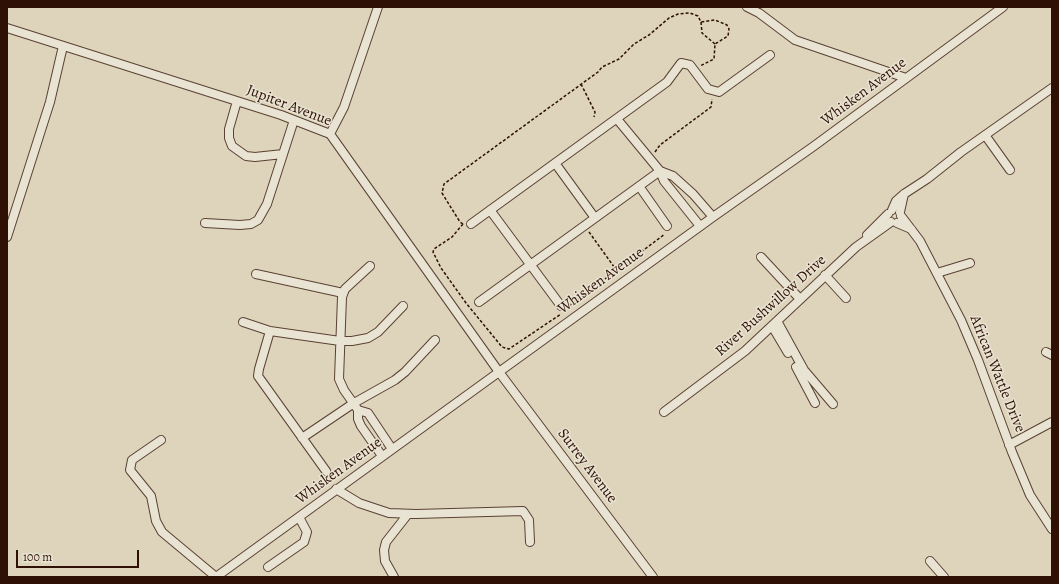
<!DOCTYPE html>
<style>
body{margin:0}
#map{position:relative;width:1059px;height:584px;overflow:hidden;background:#ddd4bb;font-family:Alegreya,serif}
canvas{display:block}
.frame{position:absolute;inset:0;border:8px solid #2e1004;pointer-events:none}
.scale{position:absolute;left:16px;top:550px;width:123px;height:18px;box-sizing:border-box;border:2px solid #2e1004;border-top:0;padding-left:5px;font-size:12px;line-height:14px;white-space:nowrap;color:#2e1004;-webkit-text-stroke:3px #e9e3d3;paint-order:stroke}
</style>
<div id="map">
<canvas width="1059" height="584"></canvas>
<div class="frame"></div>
<div class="scale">100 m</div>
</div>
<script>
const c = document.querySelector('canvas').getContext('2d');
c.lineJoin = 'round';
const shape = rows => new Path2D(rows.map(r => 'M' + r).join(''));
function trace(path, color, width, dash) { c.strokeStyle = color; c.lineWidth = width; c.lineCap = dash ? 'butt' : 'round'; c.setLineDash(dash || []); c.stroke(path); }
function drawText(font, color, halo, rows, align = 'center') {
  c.font = font + ' Alegreya,serif'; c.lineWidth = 3; c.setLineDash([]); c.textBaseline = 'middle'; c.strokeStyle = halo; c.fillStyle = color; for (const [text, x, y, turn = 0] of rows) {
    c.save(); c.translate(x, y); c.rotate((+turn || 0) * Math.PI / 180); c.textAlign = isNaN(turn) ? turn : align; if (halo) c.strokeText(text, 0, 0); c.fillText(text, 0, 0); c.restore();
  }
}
const minor = shape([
 [747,7,759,13,795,40,906,78],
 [7,28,281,115,330,134,499,372,653,577],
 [237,101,229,129,229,138,232,146,246,156,255,157,283,154],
 [617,119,660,171,664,181,700,226],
 [330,134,344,107,378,7],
 [985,135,1010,170],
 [555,163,595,218],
 [660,171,673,176,693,194,713,217],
 [639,186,667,226],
 [490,210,561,306],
 [892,210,896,201,904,194,927,179,961,152,1052,88],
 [900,212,904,194],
 [901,216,920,241,961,320,978,360,1012,452,1030,495,1052,529],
 [205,223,240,225,251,224,258,220,267,204,294,120],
 [897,223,911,229],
 [471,224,667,82,681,63,690,65,708,89,719,92,770,55],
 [867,235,888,214],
 [7,237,50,102,63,46],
 [761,257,800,299],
 [370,266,345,289,342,297,339,379,344,390,358,410,368,413,392,449],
 [937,273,970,263],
 [256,274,343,293],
 [825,275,846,298],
 [479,302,660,171],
 [777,321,804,370,833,404],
 [243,322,270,331,340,341,352,341,368,338,378,332,403,306],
 [772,326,788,353],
 [270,331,259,369,258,376,326,471],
 [1046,352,1052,355],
 [796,367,815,403],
 [358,410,358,419,361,426,382,456],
 [664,412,745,351,856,247,891,222],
 [302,438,354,403,395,380,405,372,435,340],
 [161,440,132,460,130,470,151,496,156,521,162,532,216,577,713,217,814,146,1003,7],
 [1009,445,1052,422],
 [336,489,359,503,389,513,416,514,523,511,529,520,530,542],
 [930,561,944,577],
 [268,567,304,542,307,532,299,517],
 [394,577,385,561,384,550,386,542,408,514]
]);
trace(minor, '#5a4132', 10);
trace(shape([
 [701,22,702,33,715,44],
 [581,84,595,112,594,117],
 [655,152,660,145,711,107,712,99],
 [463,224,460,222,442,193,444,184,598,72,602,67,619,59,634,44,649,35,669,18,678,14,690,13,698,16,701,22,715,20,727,25,729,29,728,36,715,44,714,59,700,66],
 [463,224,452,237,434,249,433,252,441,268,466,303,502,347,509,349,561,314],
 [589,232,617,271],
 [569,306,665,234]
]), '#2e1004', 1.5, [3, 2]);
trace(minor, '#e9e3d3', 8);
drawText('15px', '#2e1004', '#e9e3d3', [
 ["Whisken Avenue",864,92,-37],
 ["Jupiter Avenue",289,106,21],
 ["Whisken Avenue",601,281,-36],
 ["River Bushwillow Drive",771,306,-42],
 ["African Wattle Drive",997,374,68],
 ["Surrey Avenue",587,466,53],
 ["Whisken Avenue",339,471,-36]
]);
</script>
